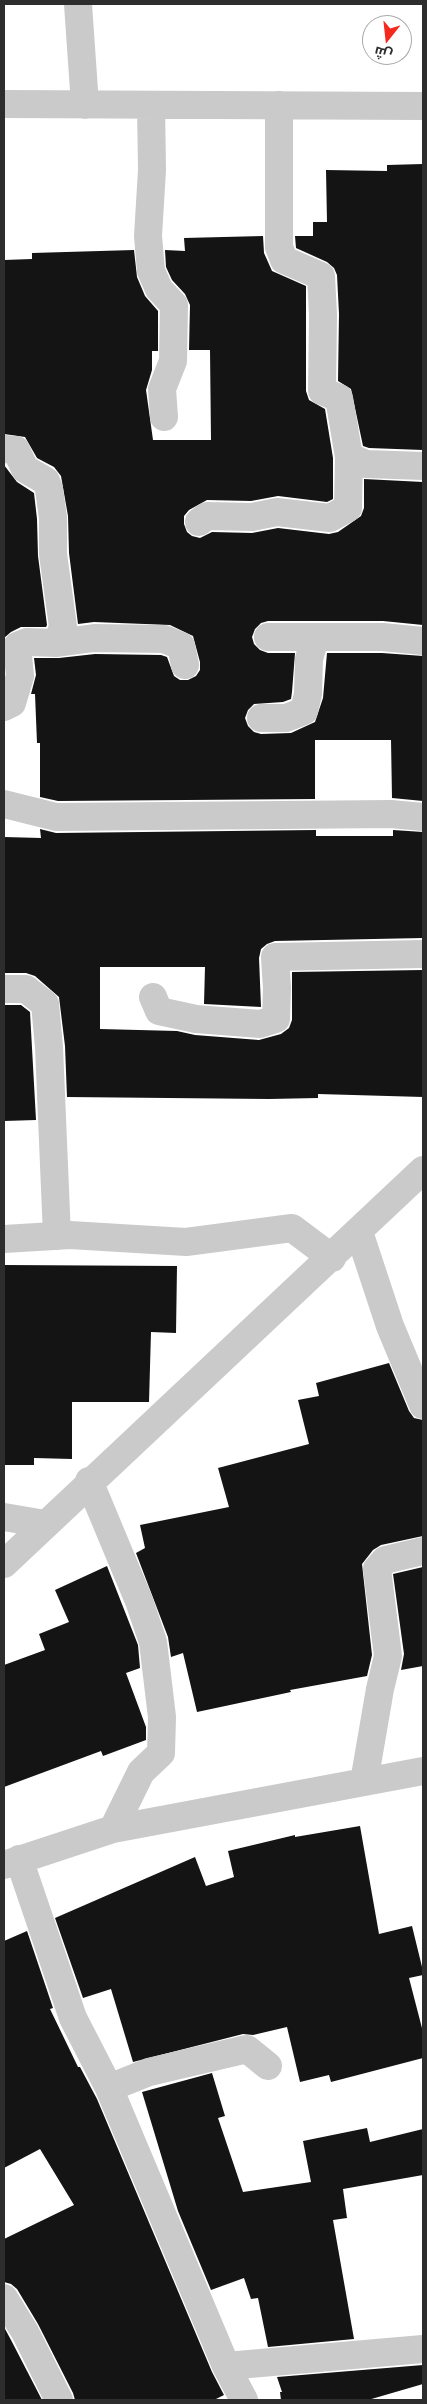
<!DOCTYPE html>
<meta charset="utf-8">
<style>
body{margin:0}
#map{position:relative;width:427px;height:2404px;overflow:hidden;background:#fff;font-family:Cabin,Cairo,sans-serif}
canvas{display:block}
.frame{position:absolute;inset:0;border:5px solid #2d2d2d;pointer-events:none}
.north{position:absolute;left:362px;top:15px;width:50px;height:50px;box-sizing:border-box;background:#fff;border:1px solid #ababab;border-radius:50%;rotate:196deg;font-size:14px;font-weight:700;line-height:20px;text-align:center;color:#2d2d2d}
.north::after{content:'';display:block;margin:auto;width:18px;height:22px;background:#f6291e;clip-path:polygon(50% 0,100% 100%,50% 72%,0 100%)}
</style>
<div id="map">
<canvas width="427" height="2404"></canvas>
<div class="frame"></div>
<div class="north">ش</div>
</div>
<script>
const c = document.querySelector('canvas').getContext('2d');
c.lineJoin = 'round';
function fill(path, color) { c.fillStyle = color; c.fill(path, 'evenodd'); }
const shape = rows => new Path2D(rows.map(r => 'M' + r).join(''));
function trace(path, color, width, dash) { c.strokeStyle = color; c.lineWidth = width; c.lineCap = dash ? 'butt' : 'round'; c.setLineDash(dash || []); c.stroke(path); }
fill(shape([
 [423,164,423,450,369,448,363,446,351,389,338,381,339,314,337,275,334,268,327,262,296,248,295,236,313,236,313,222,327,222,326,170,387,171,387,165],
 [263,236,264,253,272,271,306,286,306,391,309,400,325,409,333,458,333,499,327,502,278,496,251,501,207,500,189,510,184,516,184,524,187,532,192,536,200,538,212,532,252,533,278,528,329,534,338,532,361,516,364,508,364,479,423,482,423,625,383,621,268,621,261,623,255,629,252,637,254,644,260,650,268,653,295,653,292,692,291,699,283,702,254,704,248,710,245,718,248,726,254,732,261,734,291,733,315,722,323,698,327,653,382,653,423,656,423,801,392,798,391,740,315,740,315,799,58,801,40,797,40,743,37,743,35,694,31,694,36,675,34,658,59,658,95,654,161,655,167,657,174,676,180,680,188,680,196,676,200,670,200,662,193,636,170,625,94,622,78,624,69,553,68,516,61,476,54,467,37,458,25,437,4,434,4,260,32,259,32,253,134,250,137,277,145,296,158,311,158,351,152,351,152,370,146,390,153,440,211,440,210,350,189,350,190,305,185,294,172,280,166,267,165,250,185,251,184,238],
 [4,465,17,482,34,493,37,519,38,556,47,625,46,627,21,627,11,632,4,638],
 [40,829,56,833,316,830,316,836,393,836,393,830,423,832,423,938,275,941,267,944,261,949,259,958,261,1007,204,1004,205,967,100,967,100,1029,177,1031,195,1035,259,1040,281,1034,289,1028,292,1020,292,972,423,970,423,1097,318,1094,318,1098,269,1099,67,1097,65,1046,59,997,35,976,26,973,4,973,4,837,41,838],
 [4,1005,21,1005,30,1012,36,1120,4,1121],
 [4,1265,177,1266,176,1333,151,1332,149,1402,72,1402,72,1459,34,1458,34,1465,4,1465],
 [389,1363,409,1411,414,1418,423,1420,423,1536,381,1545,373,1550,362,1564,372,1655,367,1676,290,1690,291,1692,197,1712,183,1653,171,1657,168,1637,136,1553,145,1548,140,1525,229,1507,218,1468,309,1444,298,1400,319,1396,316,1383],
 [107,1566,138,1645,140,1668,126,1673,146,1727,146,1740,103,1756,101,1751,4,1787,4,1665,45,1650,39,1634,69,1622,55,1590],
 [423,1567,423,1666,401,1670,404,1654,393,1574],
 [360,1826,379,1934,412,1926,423,1971,423,1975,409,1978,423,2032,423,2058,331,2082,329,2075,300,2082,287,2027,253,2035,243,2034,133,2062,111,1989,83,1998,55,1918,195,1857,206,1886,234,1877,228,1851,295,1835,295,1837],
 [27,1931,53,2008,50,2009,78,2067,80,2067,97,2099,212,2372,224,2395,214,2400,75,2400,73,2393,38,2324,17,2289,11,2284,4,2282,4,2239,74,2205,40,2149,4,2168,4,1941],
 [212,2073,225,2116,218,2118,243,2192,311,2182,303,2141,367,2128,370,2142,423,2129,423,2175,343,2189,347,2218,333,2220,354,2339,268,2347,258,2298,251,2299,244,2278,211,2290,178,2211,142,2092],
 [4,2327,11,2340,42,2400,4,2400],
 [423,2365,423,2384,368,2400,281,2400,280,2392,282,2392,277,2377]
]), '#141414');
trace(shape([
 [78,4,85,105],
 [4,104,423,106],
 [151,105,152,170,148,236,151,271,159,289,174,305,173,361,162,389,164,417],
 [279,105,279,247,284,260,321,276,323,315,322,391,339,398,349,457,366,464,423,466],
 [4,449,16,450,25,469,46,481,49,489,53,518,53,554,63,627,57,643,27,642,17,646,20,676,12,703,4,707],
 [199,522,207,516,252,517,277,512,330,518,348,508,349,457],
 [268,637,383,637,423,641],
 [57,643,94,638,164,639,181,646,185,665],
 [261,718,286,718,304,711,308,694,309,659,315,637],
 [4,804,56,817,391,814,423,817],
 [4,989,26,989,45,1004,49,1047,57,1236],
 [153,997,159,1011,196,1019,260,1024,276,1019,277,988,275,957,423,954],
 [359,1232,390,1326,423,1405],
 [4,1239,70,1235,186,1242,292,1228,332,1258],
 [89,1481,139,1601,153,1642,162,1717,161,1753,141,1772,113,1829],
 [4,1517,45,1524],
 [4,1564,423,1170],
 [364,1782,380,1689,388,1656,377,1569,385,1560,423,1551],
 [19,1859,73,2018,109,2088,226,2366,244,2400],
 [4,1865,113,1829,423,1771],
 [109,2088,149,2072,247,2049,268,2066],
 [4,2298,25,2332,59,2400],
 [226,2366,423,2349]
]), '#cacaca', 28);
</script>
